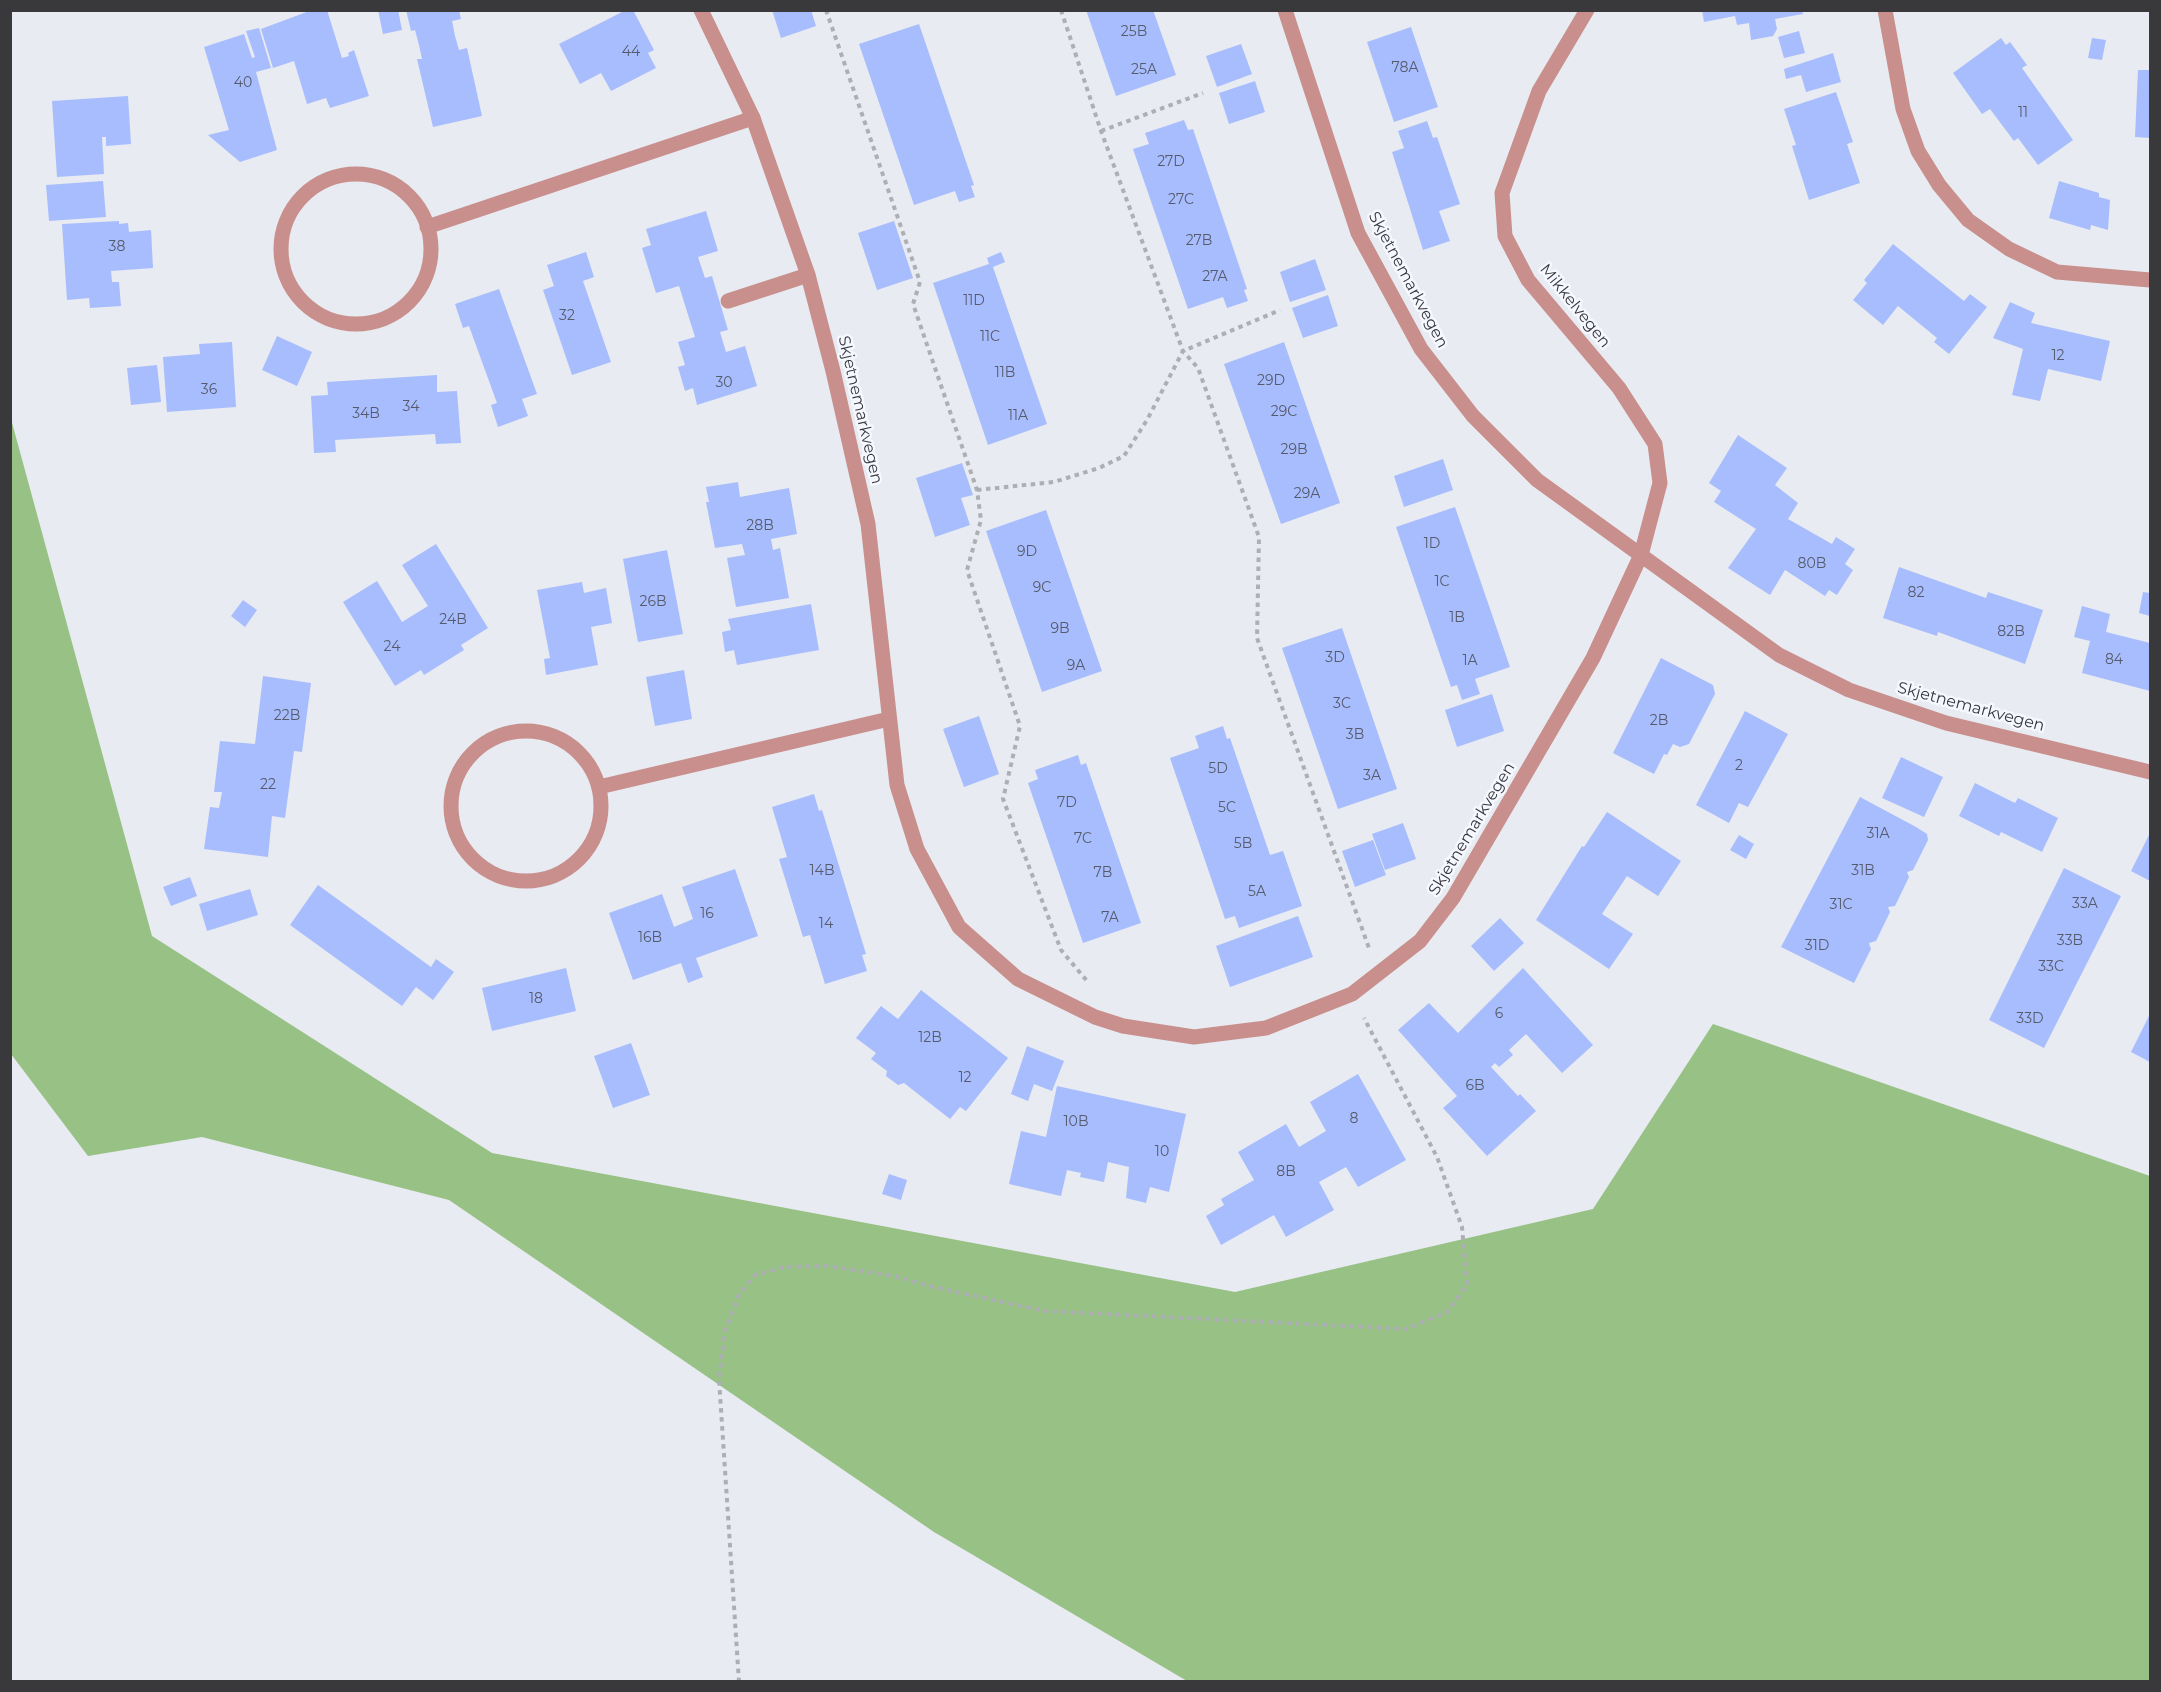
<!DOCTYPE html>
<style>
body{margin:0}
#map{position:relative;width:2161px;height:1692px;overflow:hidden;background:#e8ebf1;font-family:Montserrat,sans-serif}
canvas{display:block}
.frame{position:absolute;inset:0;border:12px solid #39393c;pointer-events:none}
</style>
<div id="map">
<canvas width="2161" height="1692"></canvas>
<div class="frame"></div>
</div>
<script>
const c = document.querySelector('canvas').getContext('2d');
c.lineJoin = 'round';
function fill(path, color) { c.fillStyle = color; c.fill(path, 'evenodd'); }
const shape = rows => new Path2D(rows.map(r => 'M' + r).join(''));
function trace(path, color, width, dash) { c.strokeStyle = color; c.lineWidth = width; c.lineCap = dash ? 'butt' : 'round'; c.setLineDash(dash || []); c.stroke(path); }
function drawText(font, color, halo, rows, align = 'center') {
  c.font = font + ' Montserrat,sans-serif'; c.lineWidth = 5; c.setLineDash([]); c.textBaseline = 'middle'; c.strokeStyle = halo; c.fillStyle = color; for (const [text, x, y, turn = 0] of rows) {
    c.save(); c.translate(x, y); c.rotate((+turn || 0) * Math.PI / 180); c.textAlign = isNaN(turn) ? turn : align; if (halo) c.strokeText(text, 0, 0); c.fillText(text, 0, 0); c.restore();
  }
}
fill(shape([
 [11,419,152,936,492,1153,1235,1292,1593,1209,1713,1024,2150,1176,2150,1681,1187,1681,934,1532,449,1200,202,1137,88,1156,11,1054]
]), '#97c185');
fill(shape([
 [312,10,327,10,342,58,349,56,348,53,354,50,369,96,330,108,326,98,307,104,294,61,273,68,261,29],
 [378,10,398,10,402,30,383,34],
 [406,10,459,10,461,19,452,21,455,36,459,50,467,48,482,116,433,127,417,59,422,59,419,45,415,30,411,31],
 [626,10,633,10,654,50,648,53,656,68,611,91,601,73,580,84,559,44],
 [772,10,811,10,816,26,781,38],
 [1086,10,1153,10,1176,75,1116,96],
 [1702,10,1802,10,1803,14,1775,19,1777,29,1773,36,1751,40,1749,23,1737,25,1735,16,1704,22],
 [919,24,974,185,971,186,975,197,959,202,955,191,914,205,859,44],
 [1411,27,1438,107,1394,122,1367,42],
 [259,28,271,68,256,72,277,150,240,162,208,135,229,130,204,47,244,34,252,58,255,57,246,31],
 [1799,31,1805,53,1784,58,1778,37],
 [2001,38,2006,45,2010,42,2027,65,2022,68,2073,140,2038,165,2018,138,2014,141,1990,109,1982,114,1953,73],
 [2092,38,2106,40,2102,60,2088,58],
 [1241,44,1252,74,1217,87,1206,56],
 [1833,53,1841,82,1806,92,1801,75,1786,79,1784,69],
 [2138,70,2150,70,2150,138,2135,137],
 [1255,81,1265,112,1229,124,1219,93],
 [1836,92,1853,142,1847,144,1860,183,1809,200,1792,146,1796,145,1784,109],
 [128,96,131,144,106,146,106,137,102,137,104,174,57,177,52,101],
 [1184,120,1188,130,1193,129,1247,289,1244,290,1248,301,1227,308,1223,297,1188,309,1133,149,1149,144,1145,133],
 [1427,121,1433,138,1437,137,1460,204,1439,211,1450,241,1423,250,1392,152,1404,148,1398,131],
 [103,181,106,217,49,221,46,185],
 [2059,181,2099,193,2099,197,2110,200,2108,230,2091,225,2090,230,2049,218],
 [706,211,718,251,698,257,705,278,712,276,728,330,720,332,726,352,745,346,757,386,697,405,693,388,685,391,678,367,685,365,678,342,695,337,679,286,656,293,642,248,651,245,646,229],
 [119,221,119,224,128,223,129,232,151,230,153,268,111,271,112,282,119,282,121,306,90,308,89,298,67,300,62,224],
 [894,221,913,278,877,290,858,233],
 [1893,244,1964,301,1970,294,1987,307,1949,354,1934,342,1937,338,1898,306,1883,325,1853,300,1867,283,1864,280],
 [586,252,594,277,583,281,611,362,572,375,543,290,554,286,547,265],
 [1001,252,1005,262,993,267,1047,424,988,445,933,283,989,264,987,258],
 [1315,259,1326,290,1290,302,1280,272],
 [499,289,537,394,522,399,528,416,498,427,491,405,497,403,469,326,463,328,455,304],
 [1328,295,1338,326,1303,338,1292,308],
 [2010,302,2035,313,2031,323,2110,341,2101,381,2048,369,2040,401,2012,395,2023,349,1993,338],
 [277,336,312,352,297,386,262,370],
 [232,342,236,407,167,412,163,357,200,354,199,344],
 [1284,342,1340,503,1281,524,1224,364],
 [157,365,161,402,131,405,127,368],
 [437,375,437,392,457,391,461,443,436,444,435,434,335,440,336,452,314,453,311,396,328,395,327,382],
 [1738,435,1787,468,1775,485,1798,503,1788,519,1832,544,1836,537,1855,549,1845,564,1853,570,1837,595,1829,590,1825,596,1785,570,1770,595,1728,568,1756,529,1714,502,1721,491,1709,483],
 [1443,459,1453,490,1404,507,1394,476],
 [962,463,973,495,961,498,970,525,935,537,916,478],
 [738,482,740,497,789,488,797,534,771,539,773,550,780,548,789,598,736,607,727,558,745,555,742,544,715,548,706,502,709,502,706,487],
 [1455,507,1510,667,1475,679,1480,694,1462,700,1457,685,1451,687,1396,527],
 [1046,510,1102,671,1042,692,986,531],
 [436,544,488,628,461,645,464,650,424,675,421,670,395,686,343,602,377,581,402,622,428,606,402,565],
 [667,550,683,634,638,642,623,559],
 [1899,567,1986,598,1988,592,2043,610,2025,664,1938,632,1937,636,1883,618],
 [582,582,584,593,606,588,612,623,591,627,598,665,546,675,544,659,550,658,537,590],
 [2143,592,2150,593,2150,616,2139,613],
 [243,600,257,610,245,627,231,616],
 [811,604,819,650,737,665,734,650,725,652,722,632,731,630,728,619],
 [2082,606,2110,614,2106,632,2150,643,2150,691,2082,673,2090,641,2074,637],
 [1342,628,1397,789,1338,809,1282,648],
 [1661,658,1713,685,1715,694,1689,744,1680,747,1673,744,1667,755,1664,754,1654,774,1613,753],
 [684,670,692,719,655,726,646,677],
 [263,676,311,683,302,752,294,751,285,818,272,816,268,857,204,849,210,807,219,808,222,792,214,792,220,741,255,744],
 [1492,694,1504,731,1457,747,1445,710],
 [1745,711,1788,734,1748,807,1739,803,1729,823,1696,805],
 [979,716,999,774,964,787,943,729],
 [1223,726,1227,739,1230,738,1270,855,1283,851,1302,906,1239,928,1235,916,1225,919,1170,758,1199,748,1195,736],
 [1078,755,1081,765,1086,763,1141,923,1083,943,1028,783,1038,779,1035,770],
 [1901,757,1943,777,1924,817,1882,798],
 [1975,783,2015,803,2018,798,2058,818,2042,852,2001,832,1999,836,1959,816],
 [814,794,819,811,822,810,866,954,862,955,867,971,825,984,810,935,803,937,779,859,787,857,772,807],
 [1860,797,1916,827,1927,834,1928,840,1913,870,1907,872,1909,877,1895,906,1888,907,1890,912,1876,941,1869,943,1871,949,1854,983,1781,947],
 [1607,812,1681,861,1658,896,1627,876,1602,914,1633,934,1609,969,1536,920,1582,846,1584,847],
 [1403,823,1416,859,1385,870,1372,834],
 [2150,833,2150,881,2131,871],
 [1739,835,1754,844,1746,859,1730,850],
 [1373,840,1386,875,1355,887,1342,851],
 [2064,868,2121,896,2044,1048,1989,1020],
 [735,869,758,936,696,958,703,977,688,983,681,963,633,980,609,913,662,894,674,927,693,919,682,887],
 [190,877,197,896,171,906,163,887],
 [318,885,431,967,436,959,454,972,433,1000,416,987,402,1006,290,925],
 [250,889,258,915,207,931,199,904],
 [1298,916,1313,957,1230,987,1216,946],
 [1500,918,1524,943,1494,971,1471,946],
 [566,968,576,1011,492,1031,482,988],
 [1523,968,1593,1045,1562,1073,1526,1034,1509,1050,1513,1055,1499,1067,1495,1063,1491,1067,1518,1096,1520,1094,1536,1111,1487,1156,1443,1108,1457,1096,1398,1030,1429,1003,1458,1033],
 [921,990,1008,1058,966,1111,960,1107,950,1119,904,1083,898,1085,886,1076,887,1071,871,1059,876,1053,856,1038,881,1006,898,1019],
 [2150,1014,2150,1062,2131,1052],
 [631,1043,650,1095,613,1108,594,1056],
 [1027,1046,1064,1061,1052,1091,1034,1084,1028,1101,1011,1094],
 [1358,1074,1406,1160,1358,1187,1346,1167,1319,1182,1334,1210,1286,1237,1274,1215,1221,1245,1206,1216,1224,1205,1221,1199,1254,1180,1238,1152,1286,1124,1299,1147,1326,1131,1310,1102],
 [1057,1086,1186,1114,1169,1192,1150,1187,1146,1203,1126,1198,1129,1167,1108,1162,1104,1182,1080,1177,1081,1173,1067,1170,1061,1196,1009,1184,1021,1131,1046,1137],
 [889,1174,907,1180,901,1200,882,1194]
]), '#a8bdfd');
trace(shape([
 [826,10,920,282,913,304,977,490,981,520,967,570,1020,726,1003,799,1061,950,1087,981],
 [1061,10,1101,131,1183,351,1198,368,1259,537,1257,638,1369,948],
 [1101,131,1203,93],
 [977,490,1054,482,1099,468,1124,456,1147,420,1183,351,1280,310],
 [739,1682,719,1379,725,1331,739,1295,755,1275,784,1267,827,1266,894,1276,933,1287,1045,1311,1406,1329,1447,1312,1467,1284,1462,1227,1437,1157,1364,1018]
]), '#adafb4', 4, [4.5, 4.5]);
trace(shape([
 '281 249a75 75 0 1 1 150 0a75 75 0 1 1-150 0Z',
 [427,227,753,118],
 [728,301,808,275],
 '451 806a75 75 0 1 1 150 0a75 75 0 1 1-150 0Z',
 [599,787,889,719]
]), '#c88f8c', 15);
trace(shape([
 [701,10,753,118,808,275,833,371,868,524,897,785,917,849,959,927,1018,979,1095,1017,1123,1026,1194,1037,1266,1028,1352,994,1420,941,1453,898,1593,658,1641,555,1660,483,1655,444,1619,388,1528,280,1505,236,1502,193,1539,91,1587,10],
 [1285,10,1358,233,1421,349,1473,416,1537,480,1779,655,1849,690,1946,723,2150,772],
 [1885,10,1903,109,1918,151,1939,185,1968,220,2009,249,2057,272,2150,280]
]), '#c88f8c', 15);
drawText('14px', '#555a6c', null, [
 ["25B",1134,32],
 ["44",631,52],
 ["78A",1405,68],
 ["25A",1144,70],
 ["40",243,83],
 ["11",2023,113],
 ["27D",1171,162],
 ["27C",1181,200],
 ["27B",1199,241],
 ["38",117,247],
 ["27A",1215,277],
 ["11D",974,301],
 ["32",567,316],
 ["11C",990,337],
 ["12",2058,356],
 ["11B",1005,373],
 ["29D",1271,381],
 ["30",724,383],
 ["36",209,390],
 ["34",411,407],
 ["29C",1284,412],
 ["34B",366,414],
 ["11A",1018,416],
 ["29B",1294,450],
 ["29A",1307,494],
 ["28B",760,526],
 ["1D",1432,544],
 ["9D",1027,552],
 ["80B",1812,564],
 ["1C",1442,582],
 ["9C",1042,588],
 ["82",1916,593],
 ["26B",653,602],
 ["1B",1457,618],
 ["24B",453,620],
 ["9B",1060,629],
 ["82B",2011,632],
 ["24",392,647],
 ["3D",1335,658],
 ["84",2114,660],
 ["1A",1470,661],
 ["9A",1076,666],
 ["3C",1342,704],
 ["22B",287,716],
 ["2B",1659,721],
 ["3B",1355,735],
 ["2",1739,766],
 ["5D",1218,769],
 ["3A",1372,776],
 ["22",268,785],
 ["7D",1067,803],
 ["5C",1227,808],
 ["31A",1878,834],
 ["7C",1083,839],
 ["5B",1243,844],
 ["14B",822,871],
 ["31B",1863,871],
 ["7B",1103,873],
 ["5A",1257,892],
 ["33A",2085,904],
 ["31C",1841,905],
 ["16",707,914],
 ["7A",1110,918],
 ["14",826,924],
 ["16B",650,938],
 ["33B",2070,941],
 ["31D",1817,946],
 ["33C",2051,967],
 ["18",536,999],
 ["6",1499,1014],
 ["33D",2030,1019],
 ["12B",930,1038],
 ["12",965,1078],
 ["6B",1475,1086],
 ["8",1354,1119],
 ["10B",1076,1122],
 ["10",1162,1152],
 ["8B",1286,1172]
]);
drawText('16px', '#39393c', '#f6f8ff', [
 ["Skjetnemarkvegen",1408,280,62],
 ["Mikkelvegen",1575,306,51],
 ["Skjetnemarkvegen",860,410,77],
 ["Skjetnemarkvegen",1971,707,15],
 ["Skjetnemarkvegen",1472,829,-59]
]);
</script>
